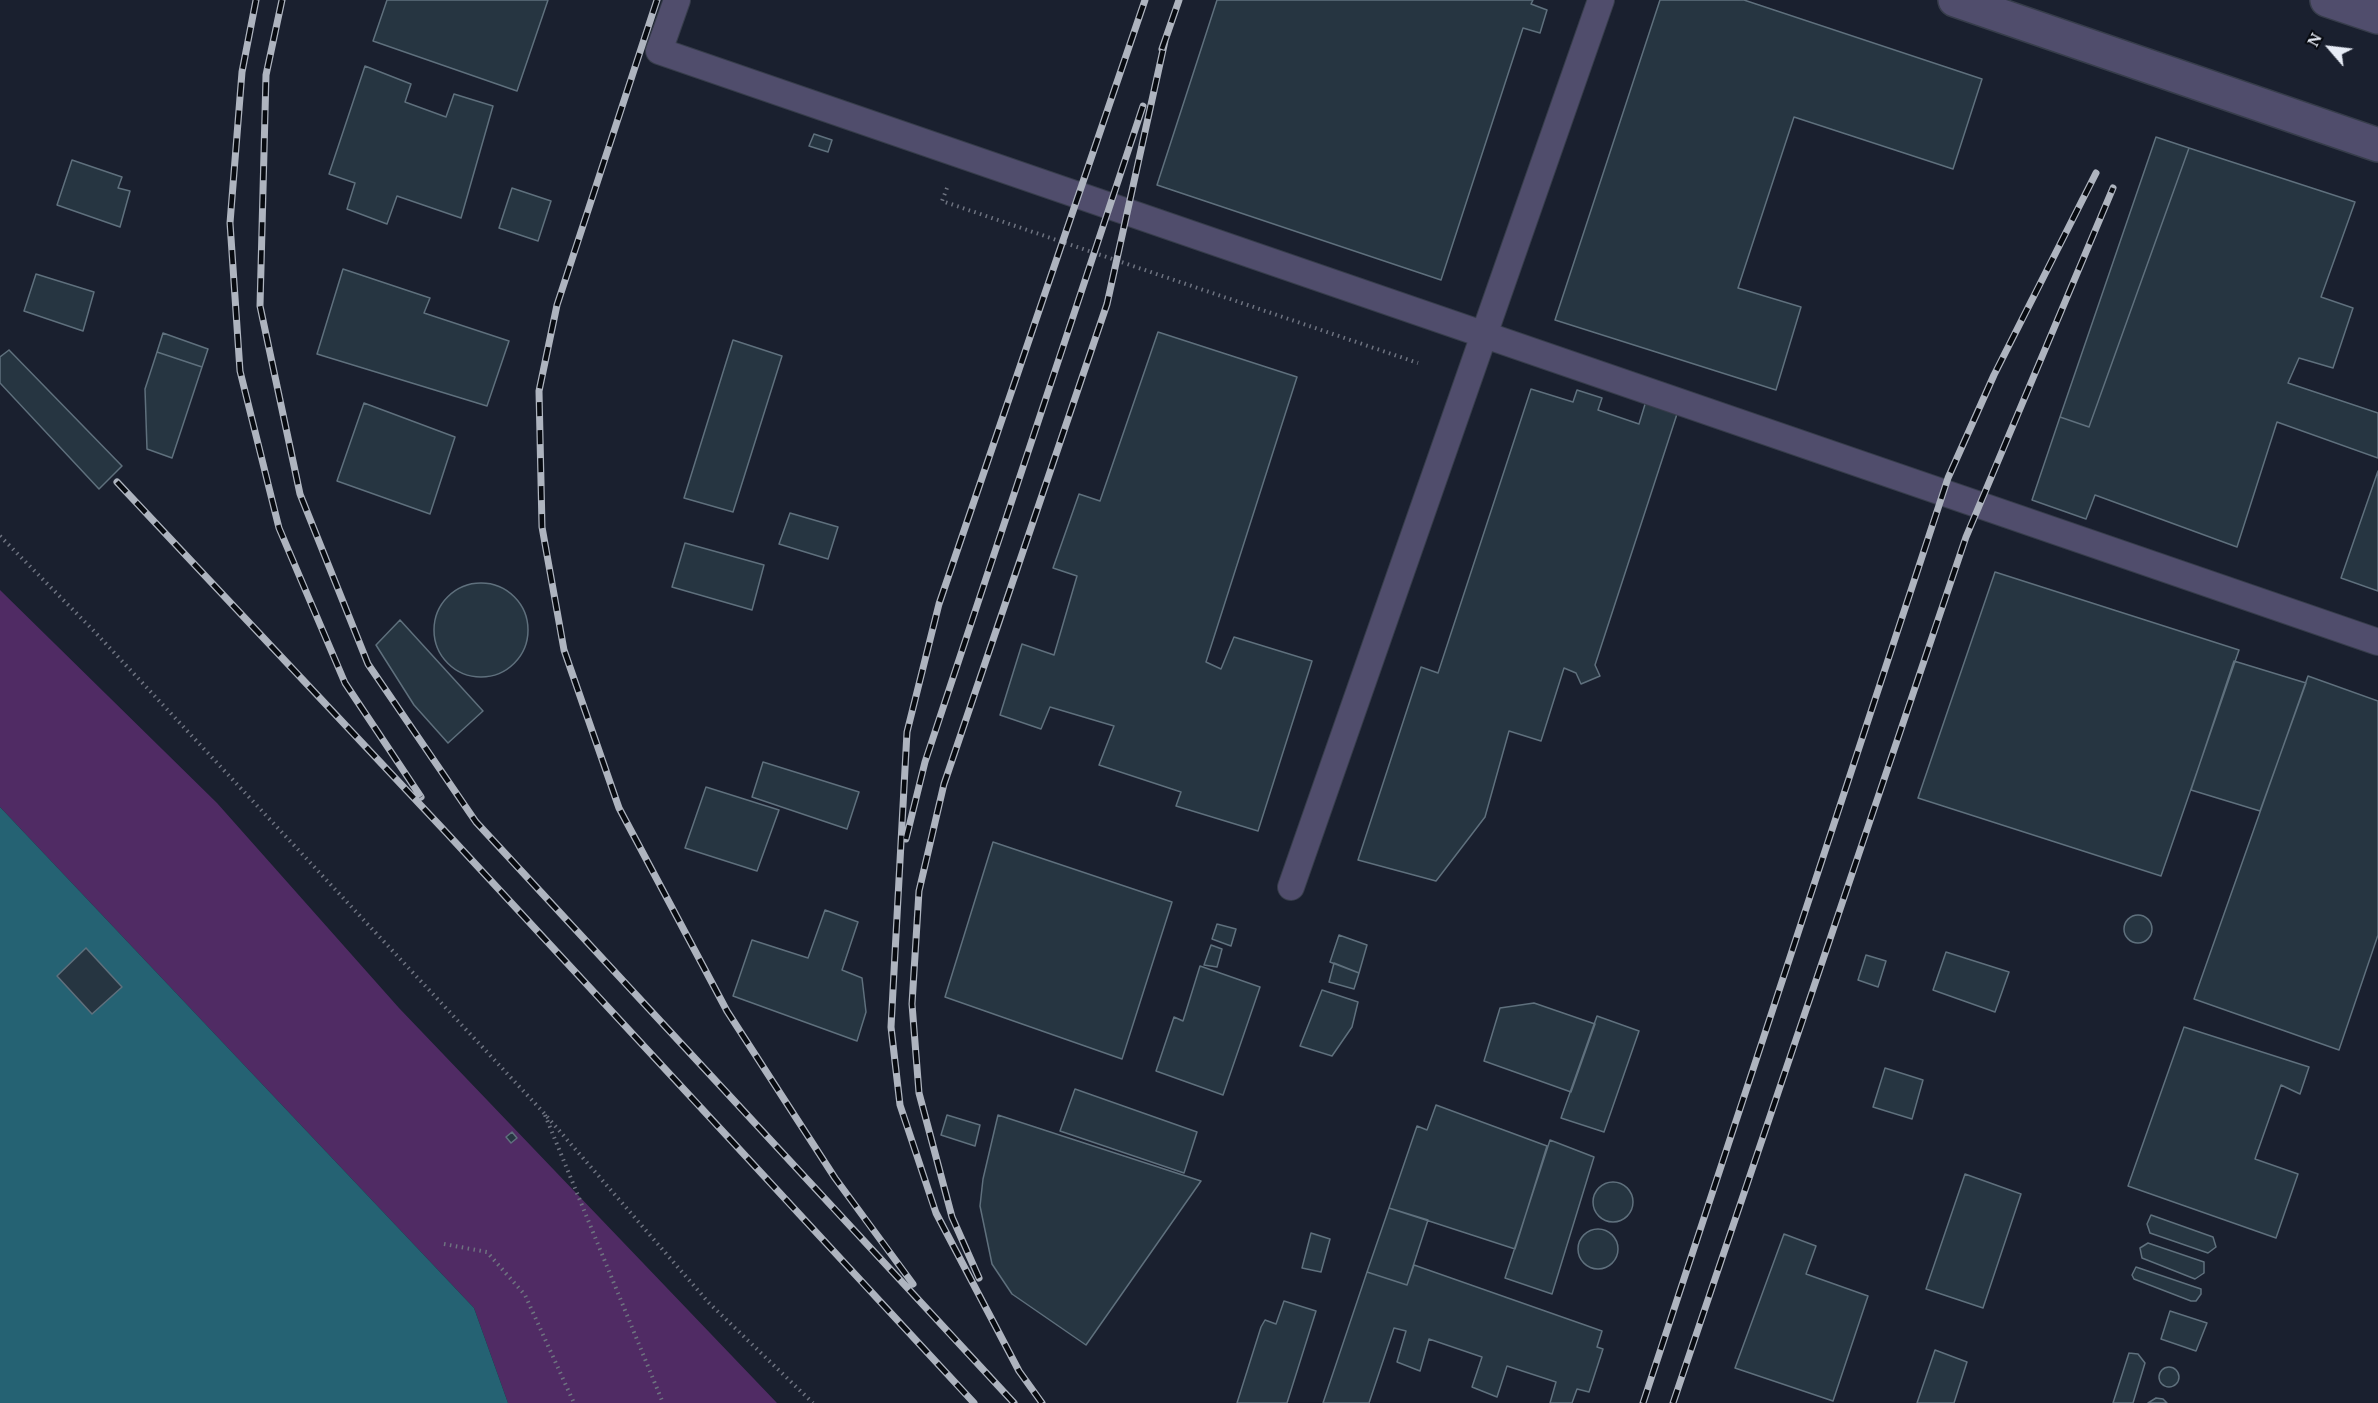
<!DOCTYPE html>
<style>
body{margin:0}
#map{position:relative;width:2378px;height:1403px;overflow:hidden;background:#1a202f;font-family:"PT Serif",serif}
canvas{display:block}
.north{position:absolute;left:2300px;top:18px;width:60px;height:60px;-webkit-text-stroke:4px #070a10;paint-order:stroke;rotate:298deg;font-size:16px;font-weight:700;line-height:24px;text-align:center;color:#e7ecf6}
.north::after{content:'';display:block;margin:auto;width:21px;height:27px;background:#e7ecf6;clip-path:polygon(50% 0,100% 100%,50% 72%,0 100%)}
</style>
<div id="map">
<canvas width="2378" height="1403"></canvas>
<div class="north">N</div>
</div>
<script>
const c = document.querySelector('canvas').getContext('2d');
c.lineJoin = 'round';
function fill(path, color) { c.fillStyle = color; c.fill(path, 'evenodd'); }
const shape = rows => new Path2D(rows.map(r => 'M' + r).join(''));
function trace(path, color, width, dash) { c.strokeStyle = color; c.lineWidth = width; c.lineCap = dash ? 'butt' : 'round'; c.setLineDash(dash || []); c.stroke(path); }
fill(shape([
 [0,590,217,803,399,1008,777,1403,508,1403,474,1308,0,807]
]), '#502b64');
fill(shape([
 [0,807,474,1308,508,1403,0,1403]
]), '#256273');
const building = shape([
 [387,0,548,0,517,91,373,41,387,0],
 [1217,0,1533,0,1531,4,1547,10,1540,33,1523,28,1441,280,1157,185,1217,0],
 [1660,0,1744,0,1982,79,1953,169,1794,117,1738,288,1801,307,1776,390,1555,320,1660,0],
 [365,66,411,84,405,102,446,117,454,94,493,106,461,218,397,196,387,224,347,209,355,183,329,174,365,66],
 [814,134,832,140,828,152,809,146,814,134],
 [2156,137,2189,148,2089,427,2060,417,2156,137],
 [2189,148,2355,202,2321,297,2353,308,2333,368,2299,358,2288,383,2378,413,2378,458,2277,422,2237,547,2095,495,2086,519,2032,500,2060,417,2089,427,2189,148],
 [72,160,122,177,118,188,130,191,120,227,57,205,72,160],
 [512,188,551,201,538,241,499,228,512,188],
 [343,269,430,298,424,313,509,341,487,406,317,354,343,269],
 [36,274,94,292,83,331,24,311,36,274],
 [1158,332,1297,377,1206,662,1221,669,1234,637,1312,661,1258,831,1176,806,1181,792,1099,765,1114,726,1050,707,1041,729,1000,715,1022,644,1054,655,1077,576,1053,568,1079,494,1100,501,1158,332],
 [163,333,208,349,202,367,157,352,163,333],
 [733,340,782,356,733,512,684,498,733,340],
 [9,350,122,466,99,489,0,383,0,357,9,350],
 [157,352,202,367,172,458,147,449,145,389,157,352],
 [1531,389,1573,402,1577,390,1602,398,1598,410,1639,424,1646,401,1678,411,1595,665,1600,676,1581,684,1576,673,1564,668,1541,741,1509,731,1485,817,1436,881,1358,860,1421,667,1438,673,1531,389],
 [364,403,455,437,430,514,337,481,364,403],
 [2378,471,2378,591,2341,578,2378,471],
 [790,513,838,527,828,559,779,544,790,513],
 [685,543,764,565,752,610,672,587,685,543],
 [1995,572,2239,650,2161,876,1918,798,1995,572],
 '434 630a47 47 0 1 1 94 0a47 47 0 1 1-94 0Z',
 [400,620,483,711,448,743,414,705,376,645,400,620],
 [2234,661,2306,683,2260,811,2191,790,2234,661],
 [2308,676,2378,701,2378,935,2339,1050,2194,999,2308,676],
 [763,762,859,792,847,829,752,797,763,762],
 [706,787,779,810,757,871,685,848,706,787],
 [993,842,1172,902,1122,1059,945,997,993,842],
 [825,910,858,922,842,970,862,978,866,1012,857,1041,733,996,752,940,808,958,825,910],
 '2124 929a14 14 0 1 1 28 0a14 14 0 1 1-28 0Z',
 [1217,924,1236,929,1231,946,1212,939,1217,924],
 [1339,935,1367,945,1359,973,1330,962,1339,935],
 [1211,945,1222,949,1217,967,1204,965,1211,945],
 [86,948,122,987,92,1014,57,976,86,948],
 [1946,952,2009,972,1995,1012,1933,990,1946,952],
 [1866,955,1886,961,1878,987,1858,980,1866,955],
 [1334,963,1359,973,1354,989,1329,982,1334,963],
 [1200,966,1260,987,1223,1095,1156,1071,1174,1017,1183,1021,1200,966],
 [1322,990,1358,1002,1352,1027,1332,1056,1300,1046,1322,990],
 [1534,1003,1595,1024,1571,1092,1484,1061,1500,1008,1534,1003],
 [1597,1016,1639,1031,1604,1132,1561,1118,1597,1016],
 [2184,1027,2309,1067,2300,1094,2281,1085,2255,1159,2298,1174,2276,1238,2128,1186,2184,1027],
 [1885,1068,1923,1080,1912,1119,1873,1107,1885,1068],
 [1075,1089,1197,1132,1184,1173,1060,1131,1075,1089],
 [1436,1105,1547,1146,1515,1249,1389,1208,1417,1126,1427,1130,1436,1105],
 [947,1115,980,1125,975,1146,941,1135,947,1115],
 [998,1115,1201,1181,1086,1345,1012,1294,992,1264,980,1206,983,1179,998,1115],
 [512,1132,517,1138,511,1143,506,1137,512,1132],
 [1550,1140,1594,1157,1552,1294,1505,1278,1550,1140],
 [1965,1174,2021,1194,1983,1308,1926,1289,1965,1174],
 '1593 1202a20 20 0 1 1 40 0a20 20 0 1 1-40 0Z',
 [1389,1208,1428,1220,1407,1285,1367,1272,1389,1208],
 [2151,1215,2213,1237,2216,1247,2208,1253,2150,1233,2147,1224,2151,1215],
 '1578 1249a20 20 0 1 1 40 0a20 20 0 1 1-40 0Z',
 [1311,1233,1330,1239,1321,1272,1302,1268,1311,1233],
 [1784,1234,1816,1246,1806,1274,1868,1296,1833,1401,1735,1368,1784,1234],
 [2148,1243,2204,1262,2204,1273,2195,1279,2142,1258,2140,1248,2148,1243],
 [1414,1265,1602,1331,1597,1347,1603,1349,1589,1392,1577,1389,1572,1403,1550,1403,1556,1382,1507,1366,1497,1397,1472,1387,1482,1357,1429,1339,1420,1371,1397,1362,1406,1331,1394,1328,1369,1403,1323,1403,1367,1272,1407,1285,1414,1265],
 [2136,1267,2201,1289,2201,1294,2196,1301,2191,1301,2134,1279,2132,1275,2136,1267],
 [1284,1301,1316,1311,1287,1403,1237,1403,1261,1327,1265,1320,1276,1324,1284,1301],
 [2170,1311,2207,1323,2196,1351,2161,1339,2170,1311],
 [1935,1350,1967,1362,1954,1403,1917,1403,1935,1350],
 [2129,1353,2138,1354,2145,1363,2133,1403,2113,1403,2129,1353],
 '2159 1377a10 10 0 1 1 20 0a10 10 0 1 1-20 0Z',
 [2156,1398,2163,1399,2167,1403,2148,1403,2156,1398]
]);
fill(building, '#263541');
trace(building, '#5f707d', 1.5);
const lane = shape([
 [677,0,659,51,2378,642],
 [1291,887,1601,0]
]);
const street = shape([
 [1955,0,2378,145],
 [2327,0,2378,17]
]);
trace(lane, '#373d4b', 28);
trace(street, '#373d4b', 36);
trace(shape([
 [947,188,942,201,1418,363],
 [0,536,93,630,543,1112,709,1303,813,1403],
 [545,1115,663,1403],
 [444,1244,487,1252,525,1295,574,1403]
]), '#6e7380', 4, [1.5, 4.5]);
trace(lane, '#504d6c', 26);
trace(street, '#504d6c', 33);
const rail = shape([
 [256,0,242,72,230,223,240,371,279,528,345,683,421,797],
 [282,0,266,75,260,306,300,494,368,664,476,822,1014,1403],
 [657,0,557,305,539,391,542,527,564,650,619,808,727,1011,835,1178,913,1284],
 [1162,49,1179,0],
 [117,482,443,829,974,1403],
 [906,839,925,762,1143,106],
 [979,1278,952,1217,919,1093,912,1004,919,891,944,784,1107,304,1165,41],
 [1042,1403,1019,1371,936,1213,900,1105,891,1027,907,732,939,604,1145,0],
 [1643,1403,1948,478,1994,375,2096,173],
 [1673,1403,1966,537,2113,188]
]);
trace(rail, '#aeb4bf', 7);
trace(rail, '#070a10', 4.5, [14]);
</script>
